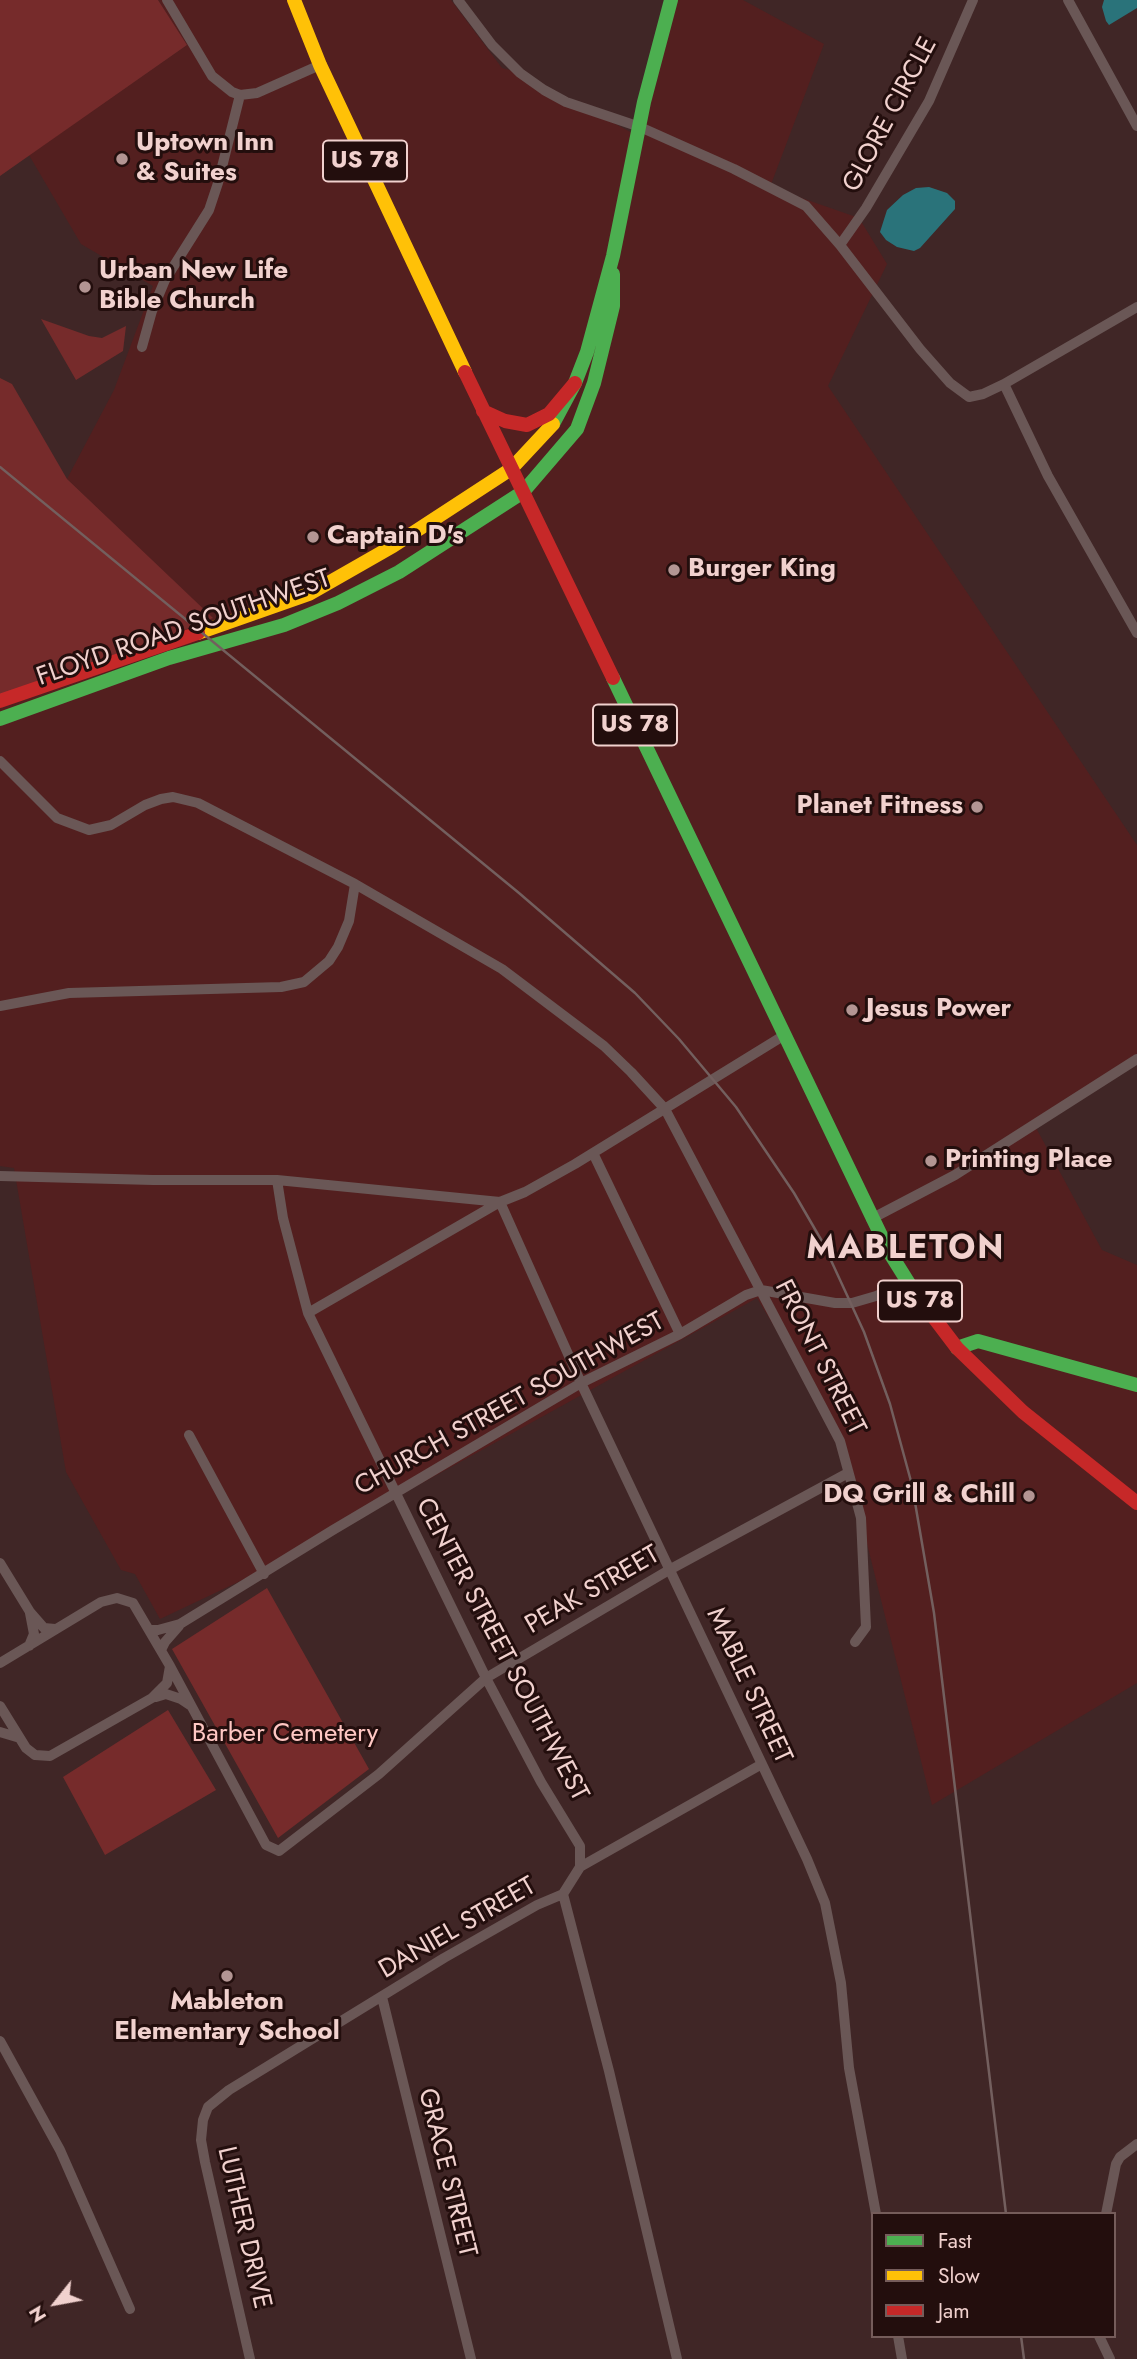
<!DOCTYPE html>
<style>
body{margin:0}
#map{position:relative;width:1137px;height:2359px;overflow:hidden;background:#402626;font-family:Jost,sans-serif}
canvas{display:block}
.legend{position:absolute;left:871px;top:2212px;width:245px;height:126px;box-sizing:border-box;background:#230e0d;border:2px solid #755c5a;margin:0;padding:9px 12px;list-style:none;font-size:21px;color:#f1d1ce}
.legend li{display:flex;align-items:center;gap:14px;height:35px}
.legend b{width:35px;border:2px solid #755c5a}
.north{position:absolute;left:21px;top:2268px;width:70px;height:70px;-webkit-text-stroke:5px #230e0d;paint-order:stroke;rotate:239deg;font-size:19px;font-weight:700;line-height:28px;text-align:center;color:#f1d1ce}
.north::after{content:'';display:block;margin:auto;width:24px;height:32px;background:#f1d1ce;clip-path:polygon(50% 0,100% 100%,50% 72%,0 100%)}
</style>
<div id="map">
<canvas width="1137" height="2359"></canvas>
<ul class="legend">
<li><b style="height:9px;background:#4caf50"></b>Fast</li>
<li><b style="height:9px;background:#ffc107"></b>Slow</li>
<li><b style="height:9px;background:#c62828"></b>Jam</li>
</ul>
<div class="north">N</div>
</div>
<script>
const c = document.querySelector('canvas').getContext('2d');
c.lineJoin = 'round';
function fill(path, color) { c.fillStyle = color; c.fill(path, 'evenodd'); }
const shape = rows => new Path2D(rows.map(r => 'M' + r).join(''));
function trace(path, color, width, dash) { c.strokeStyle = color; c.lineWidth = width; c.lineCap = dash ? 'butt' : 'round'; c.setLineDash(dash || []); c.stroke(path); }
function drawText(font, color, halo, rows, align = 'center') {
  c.font = font + ' Jost,sans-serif'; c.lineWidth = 6; c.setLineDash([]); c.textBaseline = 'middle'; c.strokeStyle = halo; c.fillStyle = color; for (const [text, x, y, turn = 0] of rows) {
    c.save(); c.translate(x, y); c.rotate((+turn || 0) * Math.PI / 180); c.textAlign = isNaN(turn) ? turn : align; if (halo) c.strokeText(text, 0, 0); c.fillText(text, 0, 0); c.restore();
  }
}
fill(shape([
 [158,0,451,0,502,68,521,73,636,135,674,0,743,0,824,44,770,187,859,218,887,264,828,386,1137,845,1137,1058,1035,1126,1102,1250,1137,1265,1137,1683,932,1805,846,1459,818,1399,757,1298,270,1567,160,1619,135,1574,121,1570,66,1472,14,1168,0,1166,0,702,212,618,67,479,114,390,153,286,81,244,29,155,187,45]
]), '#531f1f');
fill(shape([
 [0,0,158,0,187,45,0,176],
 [41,319,89,336,102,338,126,326,123,351,76,380],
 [0,378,12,384,67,479,213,618,155,643,0,702],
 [267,1588,369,1769,278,1838,172,1649],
 [168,1710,216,1790,105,1855,63,1777]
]), '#762b2b');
fill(shape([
 [1104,0,1137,0,1137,8,1109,25,1106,21,1102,7],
 [929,187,947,193,955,201,955,209,920,248,914,251,897,247,886,240,880,232,887,210,903,195,916,188]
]), '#2a737a');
trace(shape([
 [167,0,212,76,232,92,240,95,257,93,320,65],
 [458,0,492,45,520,73,544,90,566,102,640,127,734,169,806,206,840,245,920,349,950,383,969,397,983,394,1004,384,1137,307],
 [1068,0,1137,126],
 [840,245,866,208,929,101,973,0],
 [142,347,152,311,165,280,209,210,218,183,240,95],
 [1004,384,1048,476,1137,633],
 [0,761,57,818,89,830,111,825,145,805,161,799,173,797,198,803,355,884,502,969,604,1046,631,1072,665,1109,840,1441,861,1518,866,1627,855,1642],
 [0,1006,69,993,281,987,304,982,329,961,338,947,349,921,355,884],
 [593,1153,680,1334],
 [0,1176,153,1180,277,1180,500,1202,525,1192,575,1164,783,1036],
 [277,1180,283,1218,308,1313,486,1678,541,1782,580,1846,580,1867],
 [871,1219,955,1175,1137,1059],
 [308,1313,500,1202,581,1383,807,1859,825,1903,841,1983,849,2068,876,2214],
 [189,1435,264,1574],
 [0,1563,30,1612,44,1628,55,1629],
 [149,1630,158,1630,180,1624,333,1530,581,1383,680,1334,746,1295,761,1290,835,1303,852,1303,876,1296,907,1282],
 [29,1646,34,1634,30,1613],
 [161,1650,165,1642,179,1626],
 [0,1663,101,1602,117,1598,133,1603,170,1666,167,1683,152,1698,50,1756,35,1755,26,1748,0,1706],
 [170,1666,266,1845,279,1851,379,1774,486,1678,669,1570,848,1473],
 [156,1697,166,1694,181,1699,190,1705],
 [0,1732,20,1738],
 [563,1894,609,2071,677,2359],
 [382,1997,471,2359],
 [0,2041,60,2150,130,2309],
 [1106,2214,1116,2164,1120,2157,1137,2144],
 [898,2336,902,2359],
 [1099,2336,1110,2359],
 [250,2359,205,2162,201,2140,203,2120,208,2107,229,2090,444,1958,537,1905,563,1894,580,1867,762,1764]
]), '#6a5756', 10);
trace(shape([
 [553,424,575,383,587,352,613,256,644,102,671,0],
 [613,678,888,1250,913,1290],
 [0,719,169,658,284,625,338,603,399,572,523,492,577,429,594,383,613,306,613,274],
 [957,1348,978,1341,1137,1385]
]), '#4caf50', 14);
trace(shape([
 [294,0,320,65,465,372],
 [198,633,309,594,393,546,511,469,553,424]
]), '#ffc107', 14);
trace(shape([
 [465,372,613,678],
 [483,411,505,421,527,425,549,414,575,383],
 [0,701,198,633],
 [913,1290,957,1348,1023,1412,1137,1503]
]), '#c62828', 14);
trace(shape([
 [0,467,519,893,635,993,679,1039,736,1107,794,1193,823,1243,864,1332,890,1404,912,1485,934,1613,1006,2214],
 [1021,2336,1024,2359]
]), '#735f5e', 2.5);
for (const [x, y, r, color] of [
 [122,159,7,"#b39593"],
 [85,287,7,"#b39593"],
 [313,537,7,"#b39593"],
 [674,570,7,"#b39593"],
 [977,807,7,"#b39593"],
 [852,1010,7,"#b39593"],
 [931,1161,7,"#b39593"],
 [1029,1496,7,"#b39593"],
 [227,1976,7,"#b39593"]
]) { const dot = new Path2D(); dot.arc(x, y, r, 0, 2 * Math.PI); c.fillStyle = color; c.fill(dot); trace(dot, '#230e0d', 2.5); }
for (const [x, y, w] of [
 [365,161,84],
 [635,725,84],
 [920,1301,84]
]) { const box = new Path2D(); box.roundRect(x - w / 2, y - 20.5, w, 41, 5); c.fillStyle = '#230e0d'; c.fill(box); trace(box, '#f1d1ce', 2); }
drawText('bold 24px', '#f1d1ce', null, [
 ["US 78",365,161],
 ["US 78",635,725],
 ["US 78",920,1301]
]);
drawText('26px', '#f1d1ce', '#230e0d', [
 ["GLORE CIRCLE",891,115,-62],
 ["FLOYD ROAD SOUTHWEST",184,629,-19],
 ["FRONT STREET",819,1358,63],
 ["CHURCH STREET SOUTHWEST",510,1405,-29],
 ["PEAK STREET",593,1591,-30],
 ["CENTER STREET SOUTHWEST",501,1650,62],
 ["MABLE STREET",748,1686,65],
 ["DANIEL STREET",458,1929,-30],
 ["GRACE STREET",446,2173,76],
 ["LUTHER DRIVE",243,2228,77]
]);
drawText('bold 26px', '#f1d1ce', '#230e0d', [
 ["Uptown Inn",136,144],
 ["& Suites",136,174],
 ["Urban New Life",99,272],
 ["Bible Church",99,302],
 ["Captain D's",327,537],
 ["Burger King",688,570],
 ["Planet Fitness",963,807,"right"],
 ["Jesus Power",866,1010],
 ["Printing Place",945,1161],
 ["DQ Grill & Chill",1015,1496,"right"],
 ["Mableton",227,2003,"center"],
 ["Elementary School",227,2033,"center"]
], 'left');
drawText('26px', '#ffc7c3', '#230e0d', [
 ["Barber Cemetery",285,1735]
]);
c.letterSpacing = '2px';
drawText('bold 33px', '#f1d1ce', '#230e0d', [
 ["MABLETON",906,1250]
]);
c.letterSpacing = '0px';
</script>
